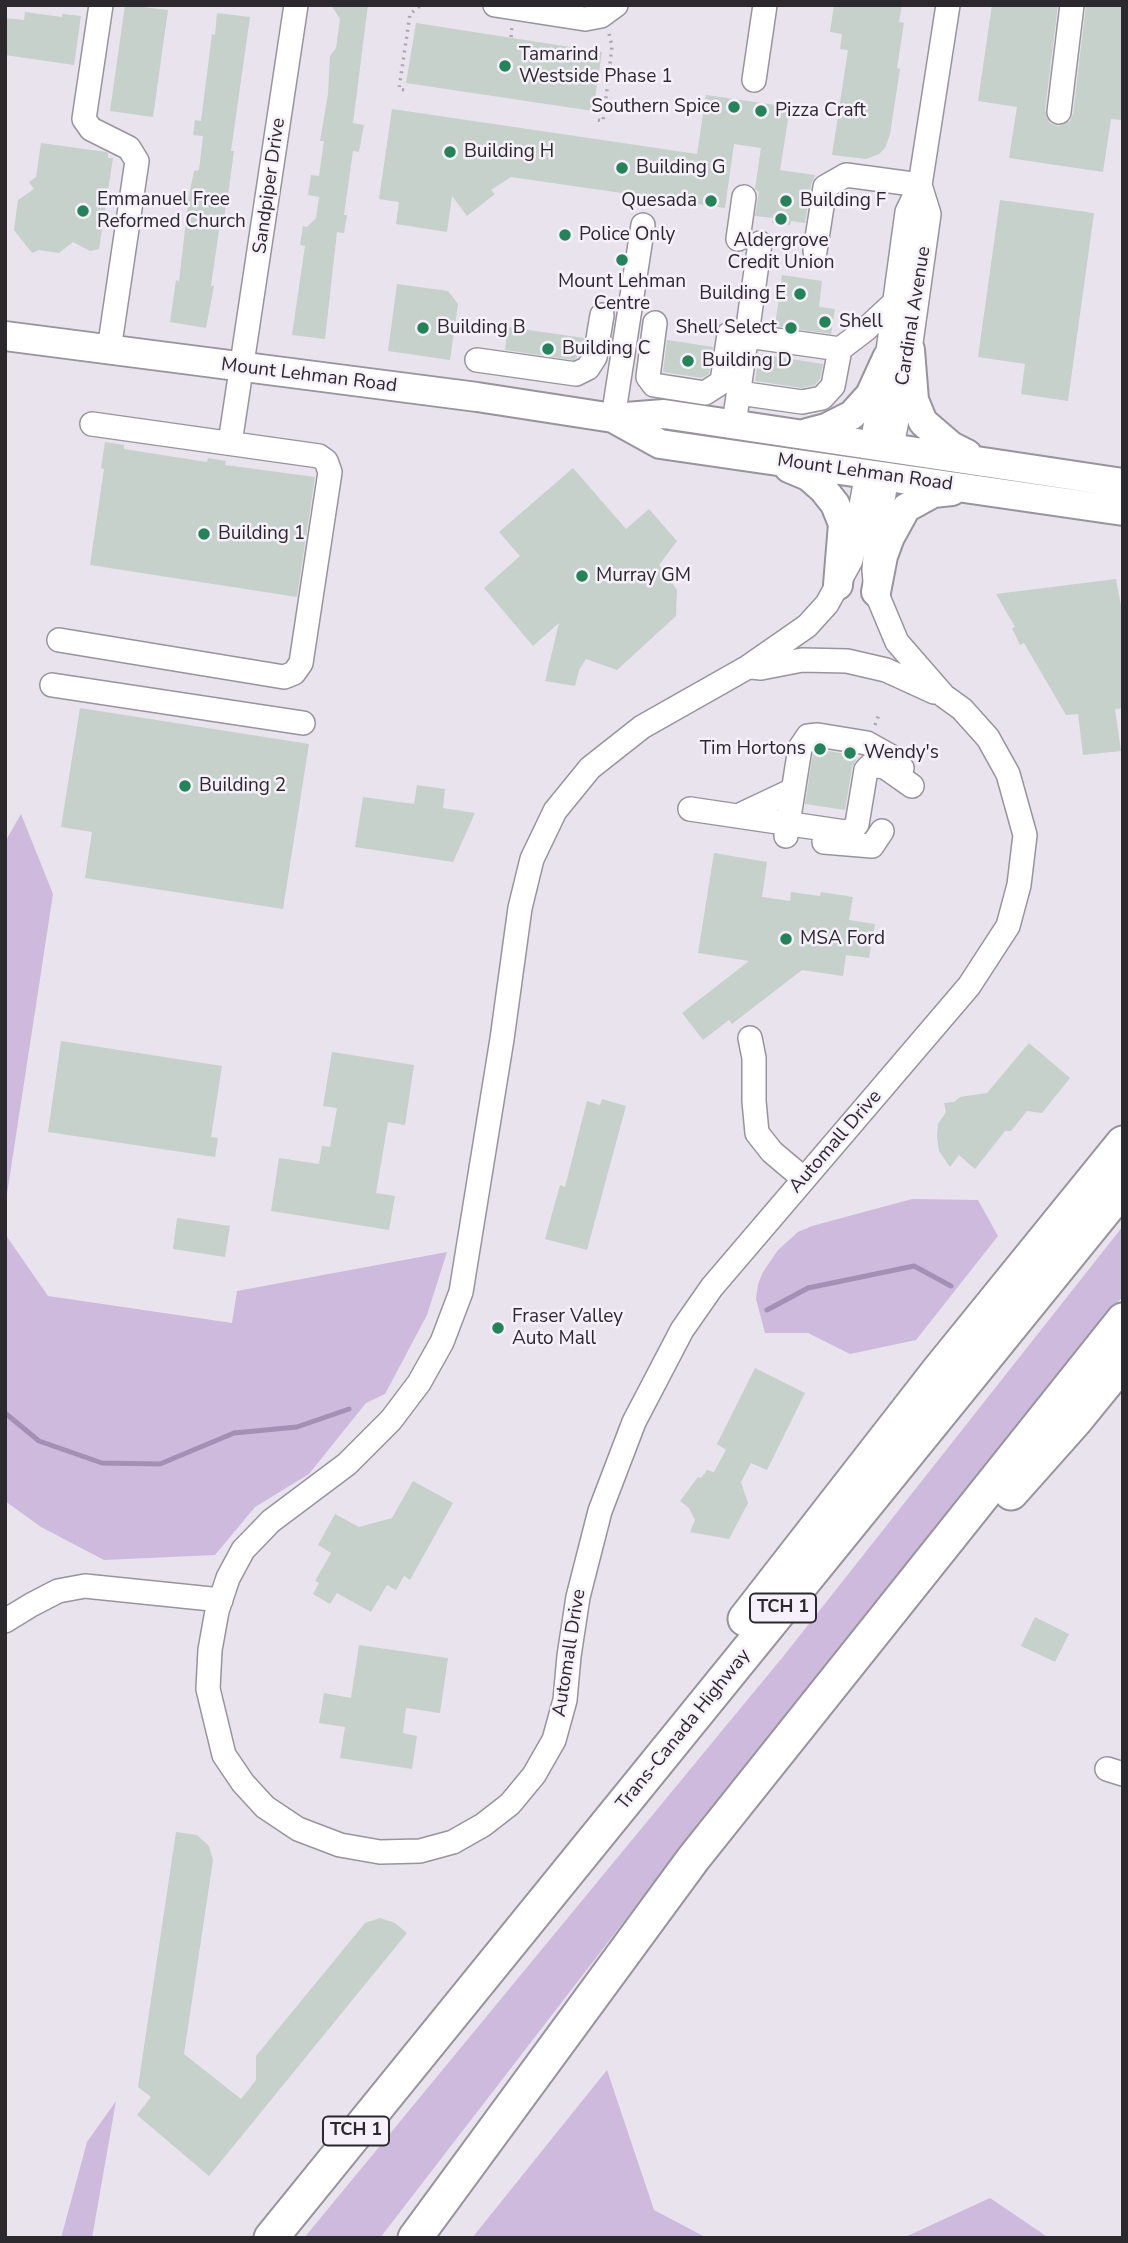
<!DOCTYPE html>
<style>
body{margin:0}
#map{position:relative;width:1128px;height:2243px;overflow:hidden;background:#e9e3ee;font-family:"Nunito Sans",sans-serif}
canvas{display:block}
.frame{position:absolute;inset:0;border:7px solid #2b292d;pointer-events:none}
</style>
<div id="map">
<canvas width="1128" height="2243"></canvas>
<div class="frame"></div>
</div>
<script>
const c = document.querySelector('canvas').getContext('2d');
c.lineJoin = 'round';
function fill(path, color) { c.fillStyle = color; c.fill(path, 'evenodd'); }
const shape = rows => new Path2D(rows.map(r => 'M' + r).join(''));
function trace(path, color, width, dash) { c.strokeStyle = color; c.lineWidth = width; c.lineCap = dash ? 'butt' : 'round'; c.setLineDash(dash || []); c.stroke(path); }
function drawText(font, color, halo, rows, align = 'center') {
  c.font = font + ' "Nunito Sans",sans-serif'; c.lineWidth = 5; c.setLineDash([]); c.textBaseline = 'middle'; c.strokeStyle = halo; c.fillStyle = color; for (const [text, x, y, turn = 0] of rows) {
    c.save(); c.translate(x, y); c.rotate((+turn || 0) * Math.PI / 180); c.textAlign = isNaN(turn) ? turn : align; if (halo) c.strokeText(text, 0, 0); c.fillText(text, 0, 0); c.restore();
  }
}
fill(shape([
 [21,814,53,894,5,1207,5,842],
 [912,1199,978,1200,998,1236,916,1340,850,1354,808,1333,765,1333,756,1299,758,1284,763,1272,778,1250,798,1232,812,1226],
 [1123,1226,1123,1296,676,1854,380,2238,304,2238,786,1653],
 [5,1234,48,1296,232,1323,237,1291,447,1252,427,1315,385,1394,366,1403,309,1474,255,1507,215,1555,104,1560,41,1527,5,1501],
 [607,2070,654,2210,707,2238,472,2238],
 [116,2101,92,2238,61,2238,87,2142],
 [990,2198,1049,2238,903,2238]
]), '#cdbadd');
trace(shape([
 [767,1310,808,1288,914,1266,951,1286],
 [5,1413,39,1441,102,1463,160,1464,234,1433,297,1427,349,1409]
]), '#a490b4', 5);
fill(shape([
 [125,5,168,10,153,117,110,111],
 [331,5,368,5,353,123,364,125,359,152,353,151,344,215,347,215,344,233,337,232,325,339,292,335,305,246,300,245,303,226,307,227,316,218,319,197,308,195,311,175,319,176,324,141,320,141,328,94,330,56,336,48,340,19],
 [834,5,902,5,899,22,904,23,897,68,900,69,890,134,885,148,879,154,866,159,832,155,848,50,840,49,842,34,830,32],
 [992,5,1058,5,1045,110,1050,123,1058,126,1070,121,1073,114,1086,5,1123,5,1123,120,1111,119,1103,172,1009,158,1017,107,978,101],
 [25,12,62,17,62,14,81,16,74,65,5,55,5,18,24,20],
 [217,13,250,17,231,151,234,151,229,188,222,230,219,230,211,286,214,286,206,328,170,322,176,280,179,281,189,195,194,171,199,170,203,136,193,135,195,120,201,121,212,34,215,35],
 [416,23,602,52,593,111,406,83],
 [706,95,790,107,780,170,815,175,811,185,805,223,791,221,790,225,772,223,773,218,755,216,759,192,755,189,761,148,734,144,725,208,511,177,491,190,495,194,467,216,452,196,447,232,396,224,399,202,379,199,392,109,697,154],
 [41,143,106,152,108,153,108,158,113,158,99,249,90,251,73,242,59,253,39,250,32,253,14,230,18,200,34,189,29,182,36,177],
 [1000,200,1094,213,1068,401,1021,394,1025,364,978,357],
 [782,275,822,281,819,307,835,309,831,334,775,326],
 [397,284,448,291,458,304,450,360,388,351],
 [508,327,584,338,582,352,574,360,505,350],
 [667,340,713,347,709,374,702,378,663,372],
 [759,354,823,364,820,379,815,385,802,388,755,381],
 [105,442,124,445,124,449,207,462,208,458,226,461,225,465,315,477,297,597,90,565,104,469,101,468],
 [573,468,626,529,649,509,677,541,659,565,677,590,676,616,617,670,586,659,579,670,575,686,545,681,559,623,533,646,484,588,520,556,499,532],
 [1116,579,1123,616,1123,708,1115,709,1121,751,1083,755,1078,714,1066,715,1024,643,1020,645,1012,628,1015,627,996,594],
 [80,708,309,744,283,909,85,878,92,832,61,827],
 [816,749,858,756,852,768,845,810,805,804,813,753],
 [417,785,445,789,443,808,475,813,453,862,355,847,363,797,414,804],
 [714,853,767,862,762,897,790,901,791,892,820,896,821,892,853,897,849,920,875,924,869,958,846,955,843,976,802,970,732,1024,729,1020,703,1040,682,1013,749,961,698,953],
 [61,1041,222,1066,211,1137,218,1138,215,1157,48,1132],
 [1029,1043,1070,1078,1042,1113,1027,1111,1011,1131,1005,1131,975,1169,959,1155,950,1167,939,1151,937,1137,938,1124,946,1112,944,1103,954,1102,960,1097,987,1093],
 [332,1052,414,1065,405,1125,388,1122,376,1193,395,1196,389,1230,271,1211,279,1158,319,1164,322,1146,330,1147,337,1108,323,1106],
 [602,1099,626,1106,587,1250,545,1239,560,1185,565,1187,587,1101,600,1105],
 [177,1218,230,1226,225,1257,173,1249],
 [755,1368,805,1393,767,1470,751,1463,741,1482,748,1503,729,1539,690,1532,695,1520,689,1508,680,1501,698,1477,701,1478,707,1470,714,1472,726,1450,717,1444],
 [413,1481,453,1503,410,1580,404,1576,396,1590,387,1585,371,1612,337,1593,330,1604,313,1594,319,1583,315,1581,331,1553,318,1545,335,1514,359,1527,392,1518],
 [1035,1617,1069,1634,1055,1662,1021,1646],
 [359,1645,448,1658,440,1713,406,1708,403,1733,417,1736,412,1769,340,1758,345,1727,319,1723,324,1693,351,1698],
 [176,1832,197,1835,209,1846,213,1860,184,2054,241,2099,256,2080,256,2056,365,1923,380,1918,395,1923,407,1933,209,2176,137,2115,151,2097,138,2087]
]), '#c5d1ca');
const minor = shape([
 [101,5,84,119,91,129,129,148,137,161,109,350],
 [495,5,585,19,601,16,616,5],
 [754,80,765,5],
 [1059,112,1072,5],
 [738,239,744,197],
 [815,251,825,187,846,175,920,185],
 [655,323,648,377,654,385,705,393,722,382,729,334],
 [840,349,865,330,895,302],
 [477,360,576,374,588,368,595,357,602,315],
 [739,393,802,402,822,398,833,386,840,349,747,336],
 [613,418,643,225],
 [734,424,760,243],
 [230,443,296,5],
 [872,444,887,358,907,212,920,185,948,5],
 [892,447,910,350,929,214,920,185],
 [867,473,851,560,827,604,807,626,748,667,642,727,590,768,555,811,532,859,520,908,502,1039,461,1292,442,1342,419,1383,391,1420,347,1464,271,1521,243,1550,228,1578,217,1611,210,1650,208,1689,224,1755,243,1783,265,1807,298,1829,340,1845,380,1852,420,1851,453,1842,483,1825,510,1804,534,1775,554,1740,565,1700,569,1656,578,1597,600,1511,634,1422,682,1330,712,1287,969,986,1008,926,1019,885,1025,835,1008,774,988,738,962,709,944,696,897,642,876,592,874,570,876,542,887,476],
 [59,640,284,677,294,673,301,663,330,472,326,461,319,456,92,424],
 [751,667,761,668,802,660,847,661,886,670,934,692],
 [52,685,303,723],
 [690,809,845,832,851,831,857,824,866,770,871,765,885,767,912,786],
 [738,816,793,790],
 [786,836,800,748,808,736,818,735,867,743,892,757,902,768],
 [824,842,872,846,882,831],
 [750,1038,754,1058,754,1101,757,1133,772,1152,804,1179],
 [5,1621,31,1605,58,1591,85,1586,221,1600],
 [1107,1769,1123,1774]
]);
const major = shape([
 [5,336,477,397,613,418,664,414,1123,483],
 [910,350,914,400,923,422,951,446,967,454],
 [613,418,660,444,1123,511],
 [807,433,826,428,852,415,870,395,887,358],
 [789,468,808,476,823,489,835,504,843,524,838,585],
 [876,592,883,556,890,537,906,508,933,493,952,491]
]);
const highway = shape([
 [1011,1493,1075,1421,1123,1362],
 [745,1619,938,1371,1123,1143],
 [271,2238,1123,1188],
 [415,2238,693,1859,1123,1320]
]);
trace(minor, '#99939e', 26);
trace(major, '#99939e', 32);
trace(highway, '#99939e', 37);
trace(shape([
 [511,37,512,26],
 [598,80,608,81],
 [404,90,399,89,410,14,421,5],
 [598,120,603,121,608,81,612,46,609,34],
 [875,725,880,712],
 [769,743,780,745]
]), '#aba6af', 3.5, [2, 5]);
trace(minor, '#fff', 23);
trace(major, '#fff', 28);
trace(highway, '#fff', 33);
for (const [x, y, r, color] of [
 [505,66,7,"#268258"],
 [734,107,7,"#268258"],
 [761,111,7,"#268258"],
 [450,152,7,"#268258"],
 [622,168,7,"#268258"],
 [711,201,7,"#268258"],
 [786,201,7,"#268258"],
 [83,211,7,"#268258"],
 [781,219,7,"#268258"],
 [565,235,7,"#268258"],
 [622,260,7,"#268258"],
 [800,294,7,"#268258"],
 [825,322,7,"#268258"],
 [423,328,7,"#268258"],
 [791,328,7,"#268258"],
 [548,349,7,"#268258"],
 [688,361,7,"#268258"],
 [204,534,7,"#268258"],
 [582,576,7,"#268258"],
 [820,749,7,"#268258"],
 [850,753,7,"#268258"],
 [185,786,7,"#268258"],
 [786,939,7,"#268258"],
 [498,1328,7,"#268258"]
]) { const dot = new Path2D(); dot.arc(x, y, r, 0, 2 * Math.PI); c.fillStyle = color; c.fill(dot); trace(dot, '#f6f0fb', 2.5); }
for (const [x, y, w] of [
 [783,1608,66],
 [356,2131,66]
]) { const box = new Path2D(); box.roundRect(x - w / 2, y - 14.5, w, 29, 5); c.fillStyle = '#f6f0fb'; c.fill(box); trace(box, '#2b292d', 2); }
drawText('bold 18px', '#2b292d', null, [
 ["TCH 1",783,1608],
 ["TCH 1",356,2131]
]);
drawText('19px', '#2b292d', '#f6f0fb', [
 ["Tamarind",519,55],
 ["Westside Phase 1",519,77],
 ["Southern Spice",720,107,"right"],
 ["Pizza Craft",775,111],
 ["Building H",464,152],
 ["Building G",636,168],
 ["Emmanuel Free",97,200],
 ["Reformed Church",97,222],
 ["Quesada",697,201,"right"],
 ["Building F",800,201],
 ["Police Only",579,235],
 ["Aldergrove",781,241,"center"],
 ["Credit Union",781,263,"center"],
 ["Mount Lehman",622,282,"center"],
 ["Centre",622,304,"center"],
 ["Building E",786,294,"right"],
 ["Shell",839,322],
 ["Building B",437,328],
 ["Shell Select",777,328,"right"],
 ["Building C",562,349],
 ["Building D",702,361],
 ["Building 1",218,534],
 ["Murray GM",596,576],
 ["Tim Hortons",806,749,"right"],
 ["Wendy's",864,753],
 ["Building 2",199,786],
 ["MSA Ford",800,939],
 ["Fraser Valley",512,1317],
 ["Auto Mall",512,1339]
], 'left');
drawText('19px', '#2b292d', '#f6f0fb', [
 ["Sandpiper Drive",270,186,-82],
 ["Cardinal Avenue",914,316,-81],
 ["Mount Lehman Road",309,376,7],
 ["Mount Lehman Road",865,473,8],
 ["Automall Drive",836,1142,-49],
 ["Automall Drive",570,1653,-81],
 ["Trans-Canada Highway",684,1730,-51]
]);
</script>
